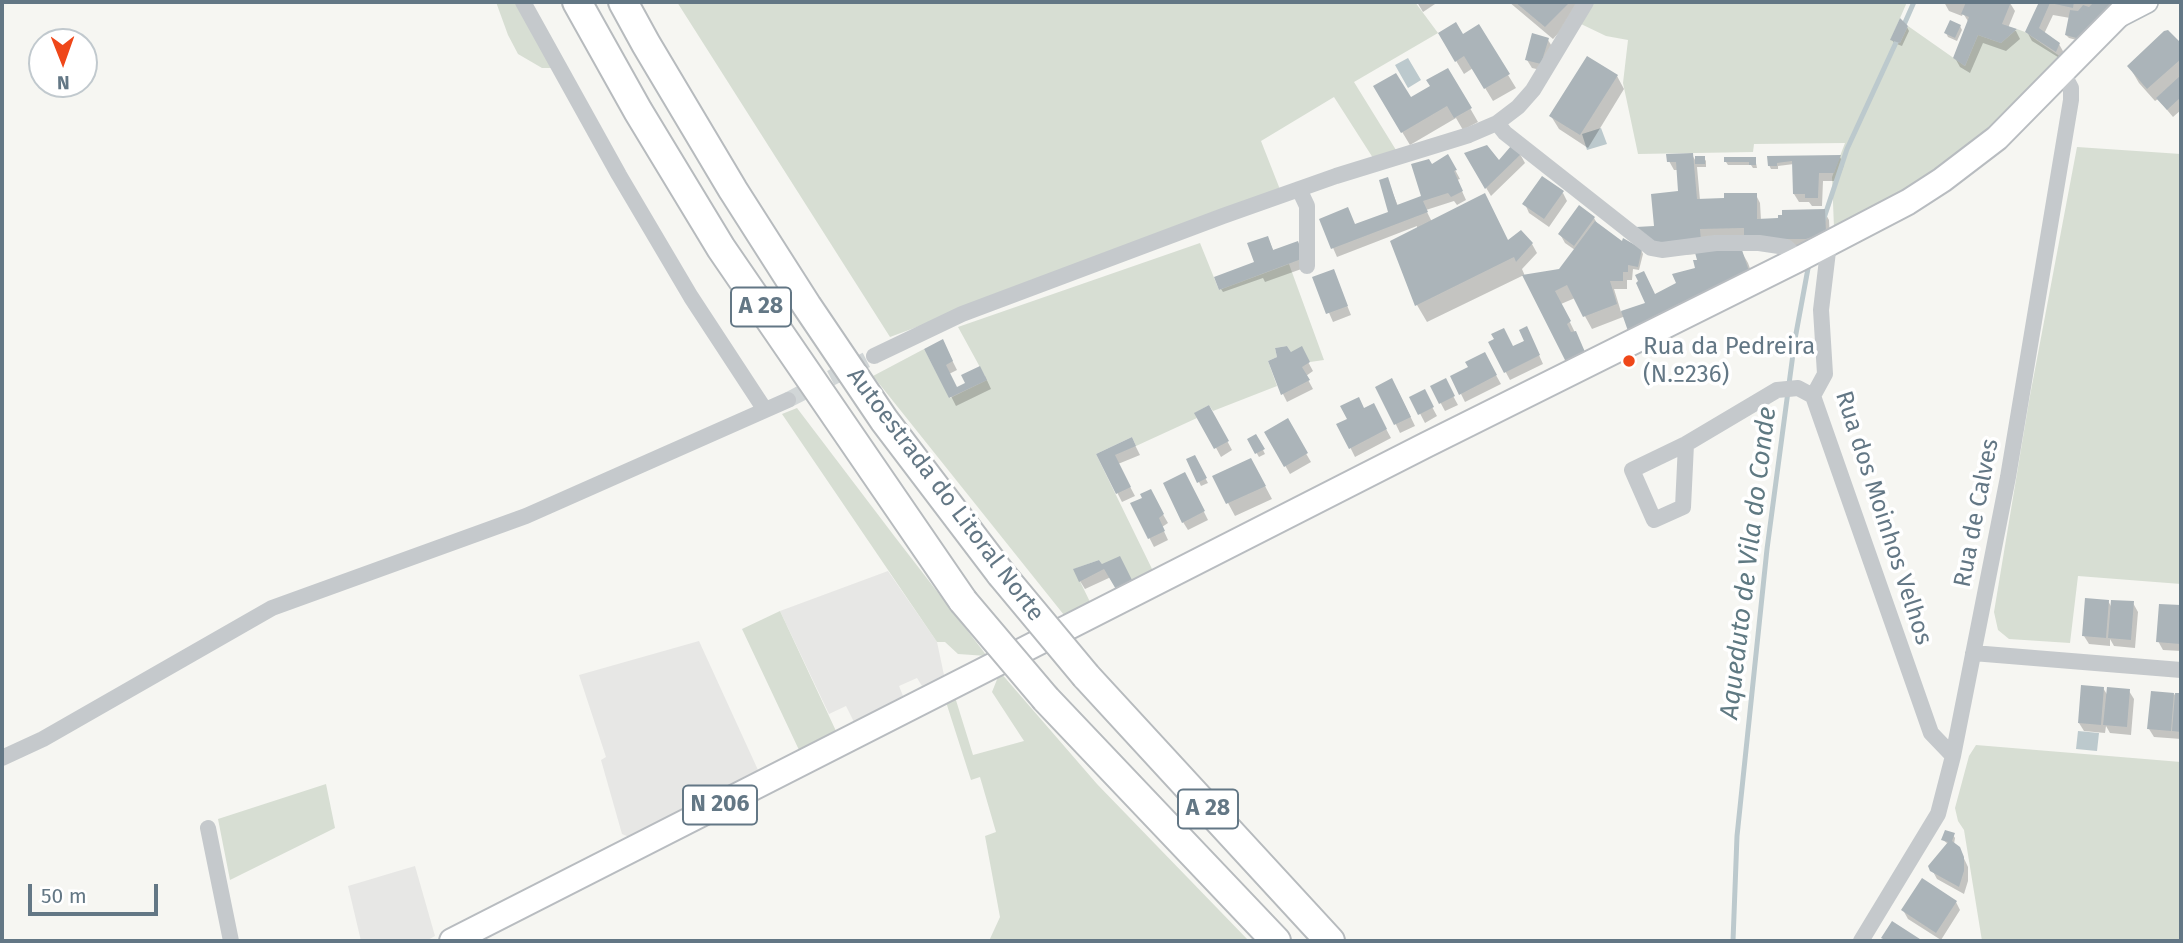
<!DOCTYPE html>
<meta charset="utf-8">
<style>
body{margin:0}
#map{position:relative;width:2183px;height:943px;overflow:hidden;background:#f6f6f2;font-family:"Fira Sans",sans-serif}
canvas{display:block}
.frame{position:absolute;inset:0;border:4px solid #637785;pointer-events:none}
.north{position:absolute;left:28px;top:28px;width:70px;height:70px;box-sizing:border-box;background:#fff;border:2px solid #c1c9ce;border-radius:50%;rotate:179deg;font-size:19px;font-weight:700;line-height:28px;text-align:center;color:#637785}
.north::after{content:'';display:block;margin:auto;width:24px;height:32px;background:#ef4719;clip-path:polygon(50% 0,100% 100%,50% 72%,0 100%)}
.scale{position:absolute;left:28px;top:884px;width:130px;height:32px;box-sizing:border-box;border:4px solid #637785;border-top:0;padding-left:9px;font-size:21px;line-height:24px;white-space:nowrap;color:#637785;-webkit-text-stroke:5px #fff;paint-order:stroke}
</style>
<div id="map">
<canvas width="2183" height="943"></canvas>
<div class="frame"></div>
<div class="north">N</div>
<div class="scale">50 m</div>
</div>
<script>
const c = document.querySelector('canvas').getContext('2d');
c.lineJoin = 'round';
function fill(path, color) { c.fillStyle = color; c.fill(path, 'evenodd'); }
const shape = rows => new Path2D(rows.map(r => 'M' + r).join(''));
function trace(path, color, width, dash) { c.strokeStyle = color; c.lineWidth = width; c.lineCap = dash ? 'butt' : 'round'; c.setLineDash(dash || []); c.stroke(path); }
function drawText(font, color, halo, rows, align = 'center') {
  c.font = font + ' "Fira Sans",sans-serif'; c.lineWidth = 7; c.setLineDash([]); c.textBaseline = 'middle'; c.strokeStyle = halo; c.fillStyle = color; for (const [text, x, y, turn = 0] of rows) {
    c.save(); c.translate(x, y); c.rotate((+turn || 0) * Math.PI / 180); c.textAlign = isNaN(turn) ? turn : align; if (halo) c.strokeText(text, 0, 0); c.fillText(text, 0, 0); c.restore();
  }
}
fill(shape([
 [888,571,937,642,944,675,922,686,917,678,899,686,903,696,854,722,846,706,829,714,780,611],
 [699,641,758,770,629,837,622,834,601,760,606,757,579,675],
 [415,866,435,936,426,941,361,941,348,886]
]), '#e7e7e5');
fill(shape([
 [496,2,520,2,555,68,542,68,518,54,508,35],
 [677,2,1415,2,1438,33,1354,82,1396,150,1373,158,1334,97,1261,141,1281,192,890,337],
 [1594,2,1907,2,1891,39,1900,43,1908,26,1965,66,1978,35,2001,43,2017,29,2025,32,2061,57,2002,119,1937,169,1906,189,1834,228,1832,177,1845,143,1754,144,1753,152,1638,154,1623,83,1628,40,1606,36,1581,24],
 [2077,147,2181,154,2181,584,2078,576,2070,643,2009,639,1998,630,1994,612,2029,401],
 [1200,243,1219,290,1289,264,1324,360,1310,362,1291,352,1287,346,1275,348,1277,357,1268,361,1277,386,1213,411,1209,405,1195,413,1197,418,1136,446,1132,437,1096,454,1154,573,1133,582,1102,564,1099,560,1074,569,1091,604,1064,615,873,376,924,349,950,398,987,380,958,327],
 [797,408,895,537,987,656,958,654,945,642,937,642,782,414],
 [780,611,836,731,799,750,742,629],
 [1000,672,1097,784,1249,941,989,941,1000,917,985,836,996,832,980,777,971,780,946,702,955,697,973,755,1024,741,992,692],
 [1976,745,2181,762,2181,941,1982,941,1964,830,1958,821,1955,808,1969,756],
 [326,784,335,828,230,880,218,819]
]), '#d7ded3');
fill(shape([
 [1408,58,1421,80,1408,88,1395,65],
 [1601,128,1607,144,1587,150,1582,134],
 [2078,731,2099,733,2097,751,2076,749]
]), '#bcc9cd');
fill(shape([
 [1417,2,1438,2,1423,12],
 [1509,2,1588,2,1553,39],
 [1944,2,2010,3,2015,11,2008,28,2016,31,2020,39,2006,51,1983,43,1970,73,1960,67,1955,58,1969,23,1963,13,1962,16,1949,11],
 [2041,2,2130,2,2084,42,2069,38,2066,35,2070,18,2053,15,2044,34,2059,44,2064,53,2061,59,2032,41,2027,32],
 [1478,26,1516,88,1493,101,1473,68,1464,74,1440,34,1462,36],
 [1960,26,1962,30,1957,41,1948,37,1946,33],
 [1907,27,1909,31,1902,46,1894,43,1892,40],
 [2167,32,2181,47,2181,110,2173,117,2158,99,2155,101,2139,83,2129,66],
 [1548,40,1553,48,1545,71,1532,68,1527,60],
 [1448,70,1478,122,1463,130,1456,118,1410,145,1375,87,1410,99,1432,86],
 [1617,76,1624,89,1588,148,1559,129,1551,116],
 [1466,154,1499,163,1520,154,1525,163,1491,196],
 [1692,155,1697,163,1704,158,1706,161,1706,167,1697,167,1700,200,1726,200,1756,195,1760,203,1761,220,1774,220,1824,211,1829,220,1830,241,1811,247,1740,249,1748,263,1756,285,1623,317,1592,329,1575,298,1561,304,1589,361,1524,275,1427,322,1417,305,1417,226,1337,257,1321,220,1355,226,1390,213,1387,179,1398,206,1423,197,1431,167,1448,157,1460,179,1457,180,1466,200,1457,205,1454,201,1426,210,1432,222,1509,242,1532,244,1537,253,1522,269,1525,276,1560,271,1575,250,1565,243,1560,234,1594,218,1598,225,1623,244,1641,250,1643,254,1639,270,1633,269,1632,280,1627,280,1627,289,1614,289,1621,312,1648,304,1655,296,1675,286,1697,269,1700,262,1697,254,1665,256,1656,228,1681,192,1678,170,1674,170,1669,161],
 [1840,157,1844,165,1838,181,1823,181,1822,206,1812,206,1809,202,1799,202,1794,194,1794,164,1778,166,1778,169,1771,169,1769,165,1769,158],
 [1755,158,1757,168,1753,168,1751,165,1728,165,1726,162],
 [1563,193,1567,201,1549,227,1529,213,1525,204],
 [1268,238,1274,252,1297,244,1307,267,1265,282,1263,278,1223,292,1221,289,1258,271],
 [1333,271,1351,315,1333,322,1314,278],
 [1531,337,1543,364,1510,380,1490,343,1513,348],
 [927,349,947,350,957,370,949,374,957,389,985,376,991,389,956,406],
 [1301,349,1313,371,1306,376,1313,389,1287,402,1283,394,1290,354],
 [1484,354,1501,384,1465,402,1461,394,1471,368],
 [1445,381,1458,405,1445,411,1432,387],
 [1378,387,1397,389,1415,426,1400,433],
 [1424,392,1437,416,1425,423,1412,398],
 [1373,405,1391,438,1355,457,1339,425],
 [1209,407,1232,450,1221,457,1197,413],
 [1287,421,1311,462,1290,474,1266,432],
 [1256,436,1265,454,1259,457,1249,440],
 [1132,439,1140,455,1118,464,1135,496,1122,502,1098,455],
 [1194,457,1208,483,1201,486,1188,460],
 [1258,473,1272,499,1235,516,1214,477],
 [1189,482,1208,520,1188,530,1183,522],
 [1150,492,1168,523,1162,527,1168,540,1154,547,1132,504,1144,499],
 [1119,559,1111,577,1085,589,1080,581,1101,566],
 [2108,601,2112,608,2133,603,2138,612,2135,648,2114,646,2110,639,2110,646,2089,644,2084,636],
 [2161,605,2181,607,2181,651,2163,650,2158,641],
 [2103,688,2108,696,2129,691,2134,699,2131,735,2110,733,2106,726,2105,733,2084,731,2079,723],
 [2152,693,2181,695,2181,739,2154,737,2149,729],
 [1953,835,1955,838,1954,844,1959,848,1968,867,1968,881,1964,894,1937,879,1930,866,1948,844,1943,840],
 [1956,902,1960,910,1941,940,1908,919,1903,910]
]), '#0003');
trace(shape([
 [1903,27,1914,2],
 [1823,221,1847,149,1899,36],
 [1733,941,1737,836,1767,549,1795,339,1809,263]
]), '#bcc9cd', 5);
fill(shape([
 [1515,2,1570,2,1545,27],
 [1966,2,2011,2,2002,24,2017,29,2001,43,1978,35,1965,66,1953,58,1969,17,1961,14],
 [2039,2,2074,2,2073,8,2050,3,2039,28,2060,43,2056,52,2025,32],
 [2094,2,2118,2,2080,39,2065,35,2070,10,2078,11,2083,5,2089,7],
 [1900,18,1908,26,1900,43,1890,40],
 [1950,20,1961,25,1955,38,1944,33],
 [1456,22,1463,34,1479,24,1510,74,1484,89,1464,56,1455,62,1438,33],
 [2168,30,2181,43,2181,59,2147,89,2127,66,2164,31],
 [1532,33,1549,38,1541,64,1525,60],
 [1587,56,1618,75,1580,135,1549,116],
 [1448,68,1472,108,1454,118,1447,106,1401,133,1373,86,1396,73,1411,97,1430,86,1426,80],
 [2181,75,2181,97,2167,110,2156,98],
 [1487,145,1499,160,1511,146,1522,153,1485,189,1464,153],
 [1693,153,1697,199,1724,198,1724,193,1757,193,1757,219,1778,218,1778,215,1782,215,1782,210,1825,209,1826,232,1806,239,1758,239,1757,235,1744,235,1744,228,1700,229,1701,240,1656,243,1636,227,1654,226,1651,194,1678,191,1676,162,1667,162,1666,154],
 [1448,154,1457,170,1454,171,1463,191,1451,197,1448,193,1423,201,1428,212,1331,249,1319,219,1348,207,1355,224,1388,212,1379,180,1388,177,1397,205,1421,196,1411,164,1429,159,1432,164],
 [1841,155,1834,173,1819,173,1818,198,1805,198,1805,194,1793,194,1792,161,1777,163,1777,166,1768,166,1767,156],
 [1695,156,1705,156,1705,164,1695,164],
 [1724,157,1756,157,1756,165,1749,165,1749,162,1724,162],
 [1542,176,1564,191,1544,219,1522,204],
 [1485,193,1508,240,1521,230,1533,243,1516,262,1514,257,1415,306,1390,241],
 [1579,205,1595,217,1574,246,1558,234],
 [1595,221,1622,241,1623,238,1642,249,1638,267,1628,265,1628,272,1623,272,1623,281,1610,281,1617,304,1583,317,1567,285,1555,291,1571,321,1567,324,1571,332,1576,331,1585,352,1566,362,1522,275,1559,269],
 [1268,236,1273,250,1298,241,1304,258,1219,290,1214,277,1254,262,1247,243],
 [1741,247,1749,271,1628,331,1621,311,1645,303,1636,283,1638,281,1635,275,1644,271,1655,294,1676,283,1672,274,1695,268,1693,260,1697,260,1694,249],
 [1334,269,1348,306,1326,314,1312,277],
 [1527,326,1540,355,1504,373,1488,342,1494,339,1491,334,1504,328,1513,346,1524,341,1519,330],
 [943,339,953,361,946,365,957,387,965,383,961,375,980,366,987,380,949,398,924,349],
 [1287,346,1291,352,1302,346,1310,362,1302,367,1310,380,1281,395,1268,361,1277,357,1275,348],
 [1485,352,1497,375,1459,395,1450,376,1468,367,1465,362],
 [1392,378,1411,417,1394,425,1375,387],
 [1446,378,1455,396,1439,404,1430,386],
 [1425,389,1434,407,1418,415,1409,397],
 [1359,397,1364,408,1374,403,1387,429,1349,449,1336,424,1347,419,1340,406],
 [1209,405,1229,441,1214,449,1194,413],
 [1288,418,1308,453,1284,467,1264,432],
 [1256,434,1265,449,1255,454,1247,439],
 [1132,437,1136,446,1115,455,1131,487,1116,494,1096,454],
 [1195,455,1207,478,1197,483,1186,459],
 [1251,458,1266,486,1226,504,1212,476],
 [1185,472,1205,511,1182,523,1163,483],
 [1151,489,1164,514,1159,518,1165,531,1148,539,1130,503,1142,498,1140,494],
 [1120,556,1133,582,1117,591,1104,569,1079,582,1073,569,1099,560,1102,564],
 [2085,598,2109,600,2106,638,2082,636],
 [2111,600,2134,601,2131,640,2108,638],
 [2159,604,2181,605,2180,644,2156,642],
 [2081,685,2104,687,2101,725,2078,723],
 [2107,687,2130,689,2127,727,2103,725],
 [2151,691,2174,693,2171,731,2147,729],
 [2175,693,2181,693,2181,732,2172,731],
 [1945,830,1955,833,1952,841,1960,847,1964,857,1964,871,1959,887,1930,871,1928,866,1948,842,1941,840],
 [1922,878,1957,901,1936,933,1901,910],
 [1892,921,1923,941,1882,941,1883,939,1881,938]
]), '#abb4b9');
trace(shape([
 [788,400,874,356]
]), '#d1d6d7', 16, [16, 8]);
const secondary = shape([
 [2118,17,2147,2]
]);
const primary = shape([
 [452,941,1426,445,1799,259,1908,202,1942,180,1997,138,2131,2]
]);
const highway = shape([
 [577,2,638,111,721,248,963,601],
 [623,2,646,44,733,190,807,306,884,420,1001,574],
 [1086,676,1330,941],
 [1046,699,1276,941]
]);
trace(secondary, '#b5bbbf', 24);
trace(primary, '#b8bcc0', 28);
trace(highway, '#b7bbbe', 32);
trace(shape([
 [523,2,619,175,691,297,765,410],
 [1497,123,1505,133,1651,248,1662,250,1716,243,1759,243,1786,247,1799,259],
 [1299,189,1307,206,1307,266],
 [1829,243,1821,310,1825,374,1813,396,1931,733,1953,756],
 [874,356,962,314,1223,216,1336,176,1469,135,1497,123,1518,107,1533,90,1586,2],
 [1686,444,1683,507,1654,520,1632,470,1686,444,1777,390,1798,388,1813,396],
 [1973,653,2181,670],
 [2,758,43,739,272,608,526,516,788,400],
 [208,828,231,941],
 [1861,941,1938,814,1953,756,2008,477,2071,100,2071,88,2063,73]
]), '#c5c9cc', 16);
trace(secondary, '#fff', 21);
trace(primary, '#fff', 24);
trace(highway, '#fff', 28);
const highwayBridge = shape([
 [1001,574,1086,676],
 [963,601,1046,699]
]);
trace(highwayBridge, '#b7bbbe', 32, []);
trace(highwayBridge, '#fff', 28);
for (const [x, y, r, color] of [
 [1629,361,7,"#ef4719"]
]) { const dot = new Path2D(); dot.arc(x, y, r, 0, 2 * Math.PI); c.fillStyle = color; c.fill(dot); trace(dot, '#fff', 2.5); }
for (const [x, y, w] of [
 [761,307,60],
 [720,805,74],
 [1208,809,60]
]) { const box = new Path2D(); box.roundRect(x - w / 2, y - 19.5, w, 39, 5); c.fillStyle = '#fff'; c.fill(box); trace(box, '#637785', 2); }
drawText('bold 23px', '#637785', null, [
 ["A 28",761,307],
 ["N 206",720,805],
 ["A 28",1208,809]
]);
drawText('24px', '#637785', '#fff', [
 ["Rua da Pedreira",1643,347],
 ["(N.º236)",1643,375]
], 'left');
drawText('24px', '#637785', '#fff', [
 ["Autoestrada do Litoral Norte",945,495,53],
 ["Rua de Calves",1977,513,-79],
 ["Rua dos Moinhos Velhos",1883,518,72]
]);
drawText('italic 26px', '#5f7982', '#fff', [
 ["Aqueduto de Vila do Conde",1749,563,-83]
]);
</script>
